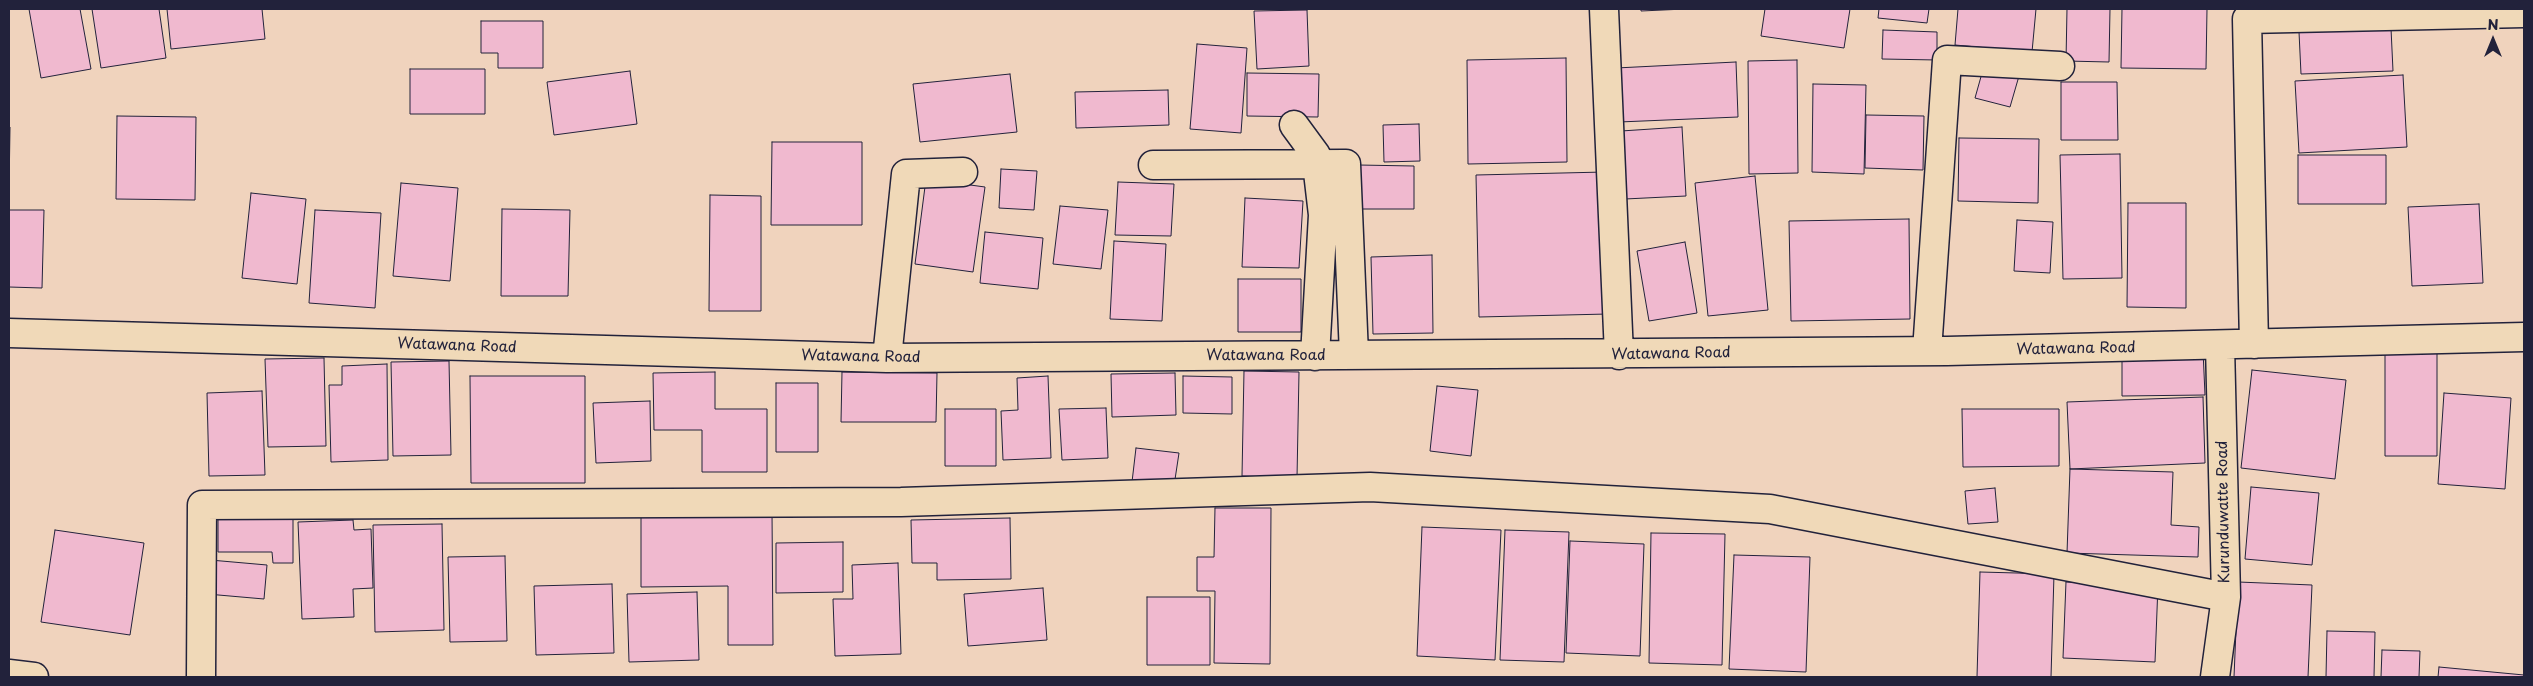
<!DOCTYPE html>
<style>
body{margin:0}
#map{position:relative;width:2533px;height:686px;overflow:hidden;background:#f0d3bd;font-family:"Playpen Sans",sans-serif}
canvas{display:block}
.frame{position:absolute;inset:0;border:10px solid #22223b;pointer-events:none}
.north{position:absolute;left:2468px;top:15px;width:50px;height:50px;-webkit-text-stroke:4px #f0d9b8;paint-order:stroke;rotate:0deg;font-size:14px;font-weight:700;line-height:20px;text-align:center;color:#22223b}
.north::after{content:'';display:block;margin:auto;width:18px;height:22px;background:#22223b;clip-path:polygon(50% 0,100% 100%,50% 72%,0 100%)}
</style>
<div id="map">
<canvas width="2533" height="686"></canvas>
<div class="frame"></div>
<div class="north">N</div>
</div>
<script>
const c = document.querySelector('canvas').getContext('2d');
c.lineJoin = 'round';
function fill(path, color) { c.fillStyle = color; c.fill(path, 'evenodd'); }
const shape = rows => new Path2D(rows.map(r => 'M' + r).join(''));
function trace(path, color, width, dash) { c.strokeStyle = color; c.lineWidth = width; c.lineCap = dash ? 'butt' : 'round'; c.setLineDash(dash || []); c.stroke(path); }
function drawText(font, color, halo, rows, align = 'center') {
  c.font = font + ' "Playpen Sans",sans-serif'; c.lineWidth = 4; c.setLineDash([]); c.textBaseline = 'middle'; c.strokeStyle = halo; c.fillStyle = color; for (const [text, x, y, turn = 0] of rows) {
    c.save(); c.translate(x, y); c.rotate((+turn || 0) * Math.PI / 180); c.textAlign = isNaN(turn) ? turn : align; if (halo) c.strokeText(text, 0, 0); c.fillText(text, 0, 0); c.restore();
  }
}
const building = shape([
 [29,9,80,9,91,69,41,78,29,9],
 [92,9,159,9,166,58,101,68,92,9],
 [167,9,262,9,265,39,171,49,167,9],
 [1641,9,1685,9,1641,11,1641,9],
 [1765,9,1850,9,1844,48,1761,36,1765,9],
 [1879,9,1929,9,1927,23,1878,18,1879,9],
 [1958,9,2036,9,2032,52,1955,45,1958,9],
 [2067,9,2110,9,2109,62,2066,61,2067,9],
 [2122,9,2207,9,2206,69,2121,68,2122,9],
 [1307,10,1309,66,1257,69,1254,11,1307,10],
 [481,21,543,21,543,68,498,68,498,53,481,53,481,21],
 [2391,28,2393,71,2301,74,2299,32,2391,28],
 [1883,30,1937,32,1937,60,1882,59,1883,30],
 [1197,44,1247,48,1241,133,1190,129,1197,44],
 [1566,58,1567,162,1468,164,1467,60,1566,58],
 [1797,60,1798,173,1749,174,1748,61,1797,60],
 [1736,62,1738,117,1619,122,1616,68,1736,62],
 [1984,66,2019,76,2010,107,1975,98,1984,66],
 [410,69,485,69,485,114,410,114,410,69],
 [630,71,637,124,554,135,547,82,630,71],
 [1247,73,1319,74,1318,117,1247,116,1247,73],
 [1010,74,1017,132,920,142,913,84,1010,74],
 [2403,75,2407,147,2299,153,2295,81,2403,75],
 [2061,82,2117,82,2118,140,2061,140,2061,82],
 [1813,84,1866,85,1864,174,1812,172,1813,84],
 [1168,90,1169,125,1076,128,1075,92,1168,90],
 [1866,115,1924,116,1923,170,1865,168,1866,115],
 [117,116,196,117,195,200,116,199,117,116],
 [1419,124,1420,161,1384,162,1383,125,1419,124],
 [9,127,10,127,9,191,9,127],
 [1682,127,1686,196,1625,199,1621,131,1682,127],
 [1959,138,2039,139,2038,203,1958,201,1959,138],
 [772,142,862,142,862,225,771,225,772,142],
 [2120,154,2122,278,2063,279,2060,155,2120,154],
 [2298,155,2386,155,2386,204,2298,204,2298,155],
 [1358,165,1414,166,1414,209,1358,209,1358,165],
 [1001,169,1037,171,1034,210,999,208,1001,169],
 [1605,172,1608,314,1479,317,1476,175,1605,172],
 [1755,176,1768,310,1708,316,1695,183,1755,176],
 [926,179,985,187,973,272,915,264,926,179],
 [1118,182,1174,184,1171,236,1115,235,1118,182],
 [401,183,458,188,450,281,393,276,401,183],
 [251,193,306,199,297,284,242,278,251,193],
 [710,195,761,196,761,311,709,311,710,195],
 [1245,198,1303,201,1299,268,1242,267,1245,198],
 [2128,203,2186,203,2186,308,2127,307,2128,203],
 [2479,204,2483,283,2412,286,2408,207,2479,204],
 [1060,206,1108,210,1101,269,1053,264,1060,206],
 [502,209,570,210,568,296,501,296,502,209],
 [9,210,44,210,42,288,9,287,9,210],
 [315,210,381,213,375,308,309,303,315,210],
 [1909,219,1910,319,1791,321,1789,221,1909,219],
 [2017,220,2053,222,2050,273,2014,271,2017,220],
 [985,232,1043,238,1038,289,980,283,985,232],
 [1114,241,1166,244,1162,321,1110,319,1114,241],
 [1685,242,1697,313,1649,321,1637,251,1685,242],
 [1432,255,1433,333,1373,334,1371,257,1432,255],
 [1238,279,1301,279,1301,332,1238,332,1238,279],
 [2203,350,2205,395,2122,396,2122,352,2203,350],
 [2385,351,2437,351,2437,456,2385,456,2385,351],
 [324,358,326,446,268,447,265,359,324,358],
 [449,361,451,455,393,456,391,362,449,361],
 [387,364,388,460,331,462,329,385,342,385,342,366,387,364],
 [2252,370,2346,380,2335,479,2241,468,2252,370],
 [1244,371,1299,372,1297,478,1242,476,1244,371],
 [715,372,715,409,767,409,767,472,702,472,702,430,654,430,653,373,715,372],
 [842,372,937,373,936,422,841,422,842,372],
 [1175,373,1176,415,1112,417,1111,374,1175,373],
 [470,376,585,376,585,483,471,483,470,376],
 [1048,376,1051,458,1003,460,1001,411,1018,410,1017,378,1048,376],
 [1183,376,1232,377,1232,414,1183,413,1183,376],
 [776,383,818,383,818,452,776,452,776,383],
 [1437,386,1478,390,1471,456,1430,451,1437,386],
 [262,391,265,475,209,476,207,393,262,391],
 [2444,393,2511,398,2505,489,2438,484,2444,393],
 [2203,397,2205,463,2070,469,2067,402,2203,397],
 [650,401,651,461,596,463,593,403,650,401],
 [1106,408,1108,458,1062,460,1059,409,1106,408],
 [945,409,996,409,996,466,945,466,945,409],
 [1962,409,2059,409,2059,466,1963,467,1962,409],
 [1136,448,1179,453,1174,486,1132,482,1136,448],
 [2070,469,2173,472,2171,525,2199,527,2198,557,2067,553,2070,469],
 [2251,487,2319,493,2312,565,2245,559,2251,487],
 [1995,488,1998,522,1968,524,1965,491,1995,488],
 [1215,508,1271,508,1270,664,1214,663,1215,591,1197,591,1197,557,1214,557,1215,508],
 [772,510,773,645,728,645,728,586,641,587,641,511,772,510],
 [293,518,293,563,273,563,272,552,218,552,218,519,293,518],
 [1010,518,1011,579,937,580,937,563,912,563,911,520,1010,518],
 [353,520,354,530,371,529,373,588,353,589,354,617,302,619,298,522,353,520],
 [442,524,444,630,375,632,373,525,442,524],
 [1422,527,1501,530,1495,660,1417,656,1422,527],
 [55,530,144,543,130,635,41,622,55,530],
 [1505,530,1569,532,1564,662,1500,660,1505,530],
 [1651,533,1725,534,1722,665,1649,663,1651,533],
 [1570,541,1644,544,1640,656,1566,653,1570,541],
 [843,542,843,592,776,593,776,543,843,542],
 [1734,555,1810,557,1806,672,1729,669,1734,555],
 [505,556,507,641,450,642,448,557,505,556],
 [210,560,267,565,264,599,207,594,210,560],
 [898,563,901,654,835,656,833,599,853,599,852,565,898,563],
 [1980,572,2054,574,2051,677,1977,677,1980,572],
 [2066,582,2158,585,2155,662,2063,658,2066,582],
 [2238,582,2312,585,2308,677,2234,677,2238,582],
 [612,584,614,653,536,655,534,586,612,584],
 [1043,588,1047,640,968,646,964,594,1043,588],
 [697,592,699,660,629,662,627,594,697,592],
 [1147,597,1210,597,1210,665,1147,665,1147,597],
 [2327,631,2375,632,2374,677,2326,677,2327,631],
 [2382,650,2420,651,2419,677,2381,677,2382,650],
 [2439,667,2524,675,2524,677,2438,677,2439,667]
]);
fill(building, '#f0b9cf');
trace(building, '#22223b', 1);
const minor = shape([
 [1604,9,1619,355],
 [1294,125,1316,155,1323,215,1315,356],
 [1153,165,1346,164,1354,355],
 [9,333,887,358,1947,351,2524,337],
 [2254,344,2247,19,2524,13],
 [1927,351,1947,60,2060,66],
 [887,358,906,174,963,172],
 [9,674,34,677],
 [201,677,202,505,901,502,1370,487,1770,509,2226,597],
 [2215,677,2226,597,2220,345]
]);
trace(minor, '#22223b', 31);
trace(minor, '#f0d9b8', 28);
drawText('15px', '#22223b', '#f0d9b8', [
 ["Watawana Road",457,346,2],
 ["Watawana Road",2076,349,-1],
 ["Watawana Road",1671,354,-1],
 ["Watawana Road",1266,356],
 ["Watawana Road",861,357,1],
 ["Kurunduwatte Road",2224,512,-91]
]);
</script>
